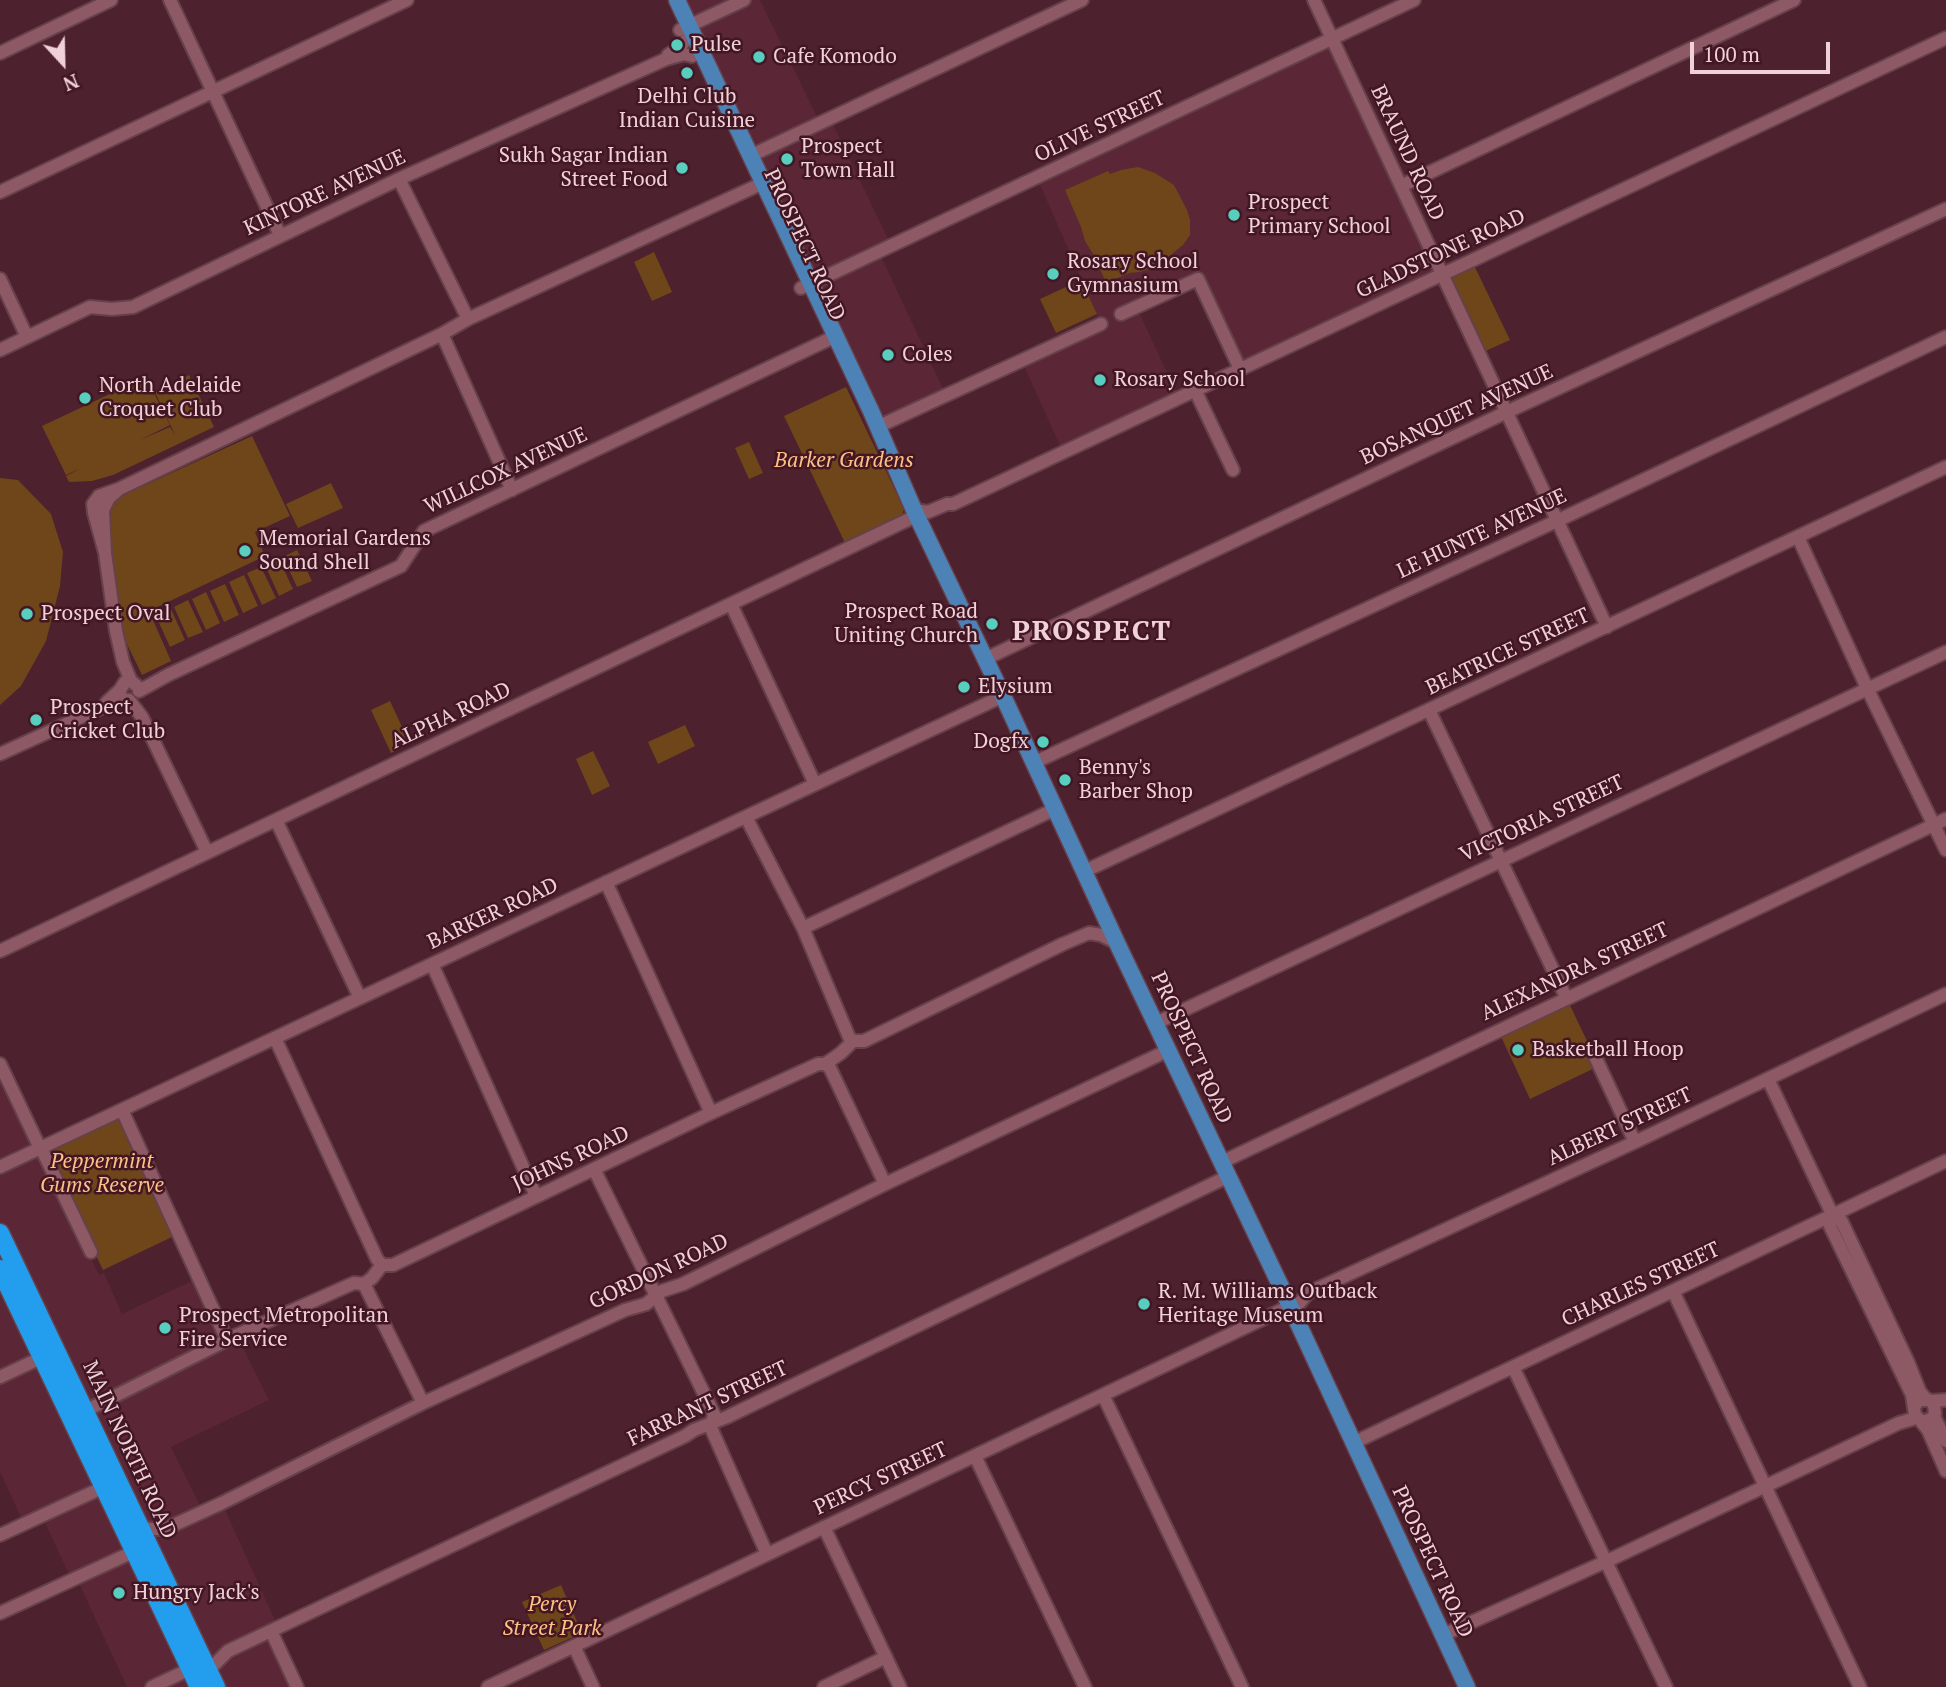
<!DOCTYPE html>
<style>
body{margin:0}
#map{position:relative;width:1946px;height:1687px;overflow:hidden;background:#4d212d;font-family:"PT Serif",serif}
canvas{display:block}
.north{position:absolute;left:28px;top:28px;width:70px;height:70px;-webkit-text-stroke:5px #421623;paint-order:stroke;rotate:158deg;font-size:19px;font-weight:700;line-height:28px;text-align:center;color:#efd1d7}
.north::after{content:'';display:block;margin:auto;width:24px;height:32px;background:#efd1d7;clip-path:polygon(50% 0,100% 100%,50% 72%,0 100%)}
.scale{position:absolute;left:1690px;top:42px;width:140px;height:32px;box-sizing:border-box;border:4px solid #efd1d7;border-top:0;padding-left:9px;font-size:21px;line-height:24px;white-space:nowrap;color:#efd1d7;-webkit-text-stroke:5px #421623;paint-order:stroke}
</style>
<div id="map">
<canvas width="1946" height="1687"></canvas>
<div class="north">N</div>
<div class="scale">100 m</div>
</div>
<script>
const c = document.querySelector('canvas').getContext('2d');
c.lineJoin = 'round';
function fill(path, color) { c.fillStyle = color; c.fill(path, 'evenodd'); }
const shape = rows => new Path2D(rows.map(r => 'M' + r).join(''));
function trace(path, color, width, dash) { c.strokeStyle = color; c.lineWidth = width; c.lineCap = dash ? 'butt' : 'round'; c.setLineDash(dash || []); c.stroke(path); }
function drawText(font, color, halo, rows, align = 'center') {
  c.font = font + ' "PT Serif",serif'; c.lineWidth = 5; c.setLineDash([]); c.textBaseline = 'middle'; c.strokeStyle = halo; c.fillStyle = color; for (const [text, x, y, turn = 0] of rows) {
    c.save(); c.translate(x, y); c.rotate((+turn || 0) * Math.PI / 180); c.textAlign = isNaN(turn) ? turn : align; if (halo) c.strokeText(text, 0, 0); c.fillText(text, 0, 0); c.restore();
  }
}
fill(shape([
 [677,0,760,0,820,123,830,118,891,245,879,252,946,395,877,427],
 [1332,39,1442,274,1240,369,1198,279,1137,308,1179,398,1063,452,1022,362,1101,324,1037,178],
 [0,1067,99,1275,104,1273,122,1314,198,1278,227,1340,237,1335,269,1400,171,1447,203,1512,222,1503,278,1627,273,1629,300,1687,127,1687,77,1579,72,1581,42,1516,24,1524,0,1472]
]), '#5b2635');
fill(shape([
 [1138,167,1155,173,1174,185,1187,210,1190,220,1190,235,1183,245,1156,267,1140,272,1129,273,1106,283,1095,257,1085,241,1081,227,1065,190,1108,171,1110,174,1121,170],
 [654,252,672,292,652,301,634,262],
 [1472,261,1510,340,1479,354,1442,274],
 [1081,280,1097,314,1056,333,1040,299],
 [189,375,214,427,113,475,92,481,69,482,66,476,81,468,66,475,42,426,146,377,170,425,140,440,170,427,175,435,155,392],
 [846,387,904,509,902,515,899,518,845,543,784,416],
 [252,436,290,516,255,532,265,556,149,611,171,661,142,675,124,638,105,517,115,499],
 [749,442,763,473,749,479,735,448],
 [0,478,18,480,51,514,63,552,60,586,46,641,21,686,0,705],
 [331,483,343,508,298,528,286,504],
 [297,550,312,581,297,587,283,557],
 [279,559,293,589,279,596,265,565],
 [261,567,276,598,262,605,247,573],
 [244,575,258,606,243,613,229,582],
 [225,584,239,615,224,622,210,591],
 [206,592,220,623,206,630,192,599],
 [188,600,203,632,188,638,174,607],
 [171,609,185,640,170,647,156,616],
 [390,701,410,744,391,753,371,710],
 [685,725,695,746,658,764,648,742],
 [593,751,610,786,592,795,576,759],
 [1566,997,1599,1066,1530,1099,1498,1030],
 [119,1113,174,1236,103,1270,45,1149],
 [561,1585,582,1633,544,1650,522,1602]
]), '#6e461a');
const minor = shape([
 [170,0,280,235],
 [1314,0,1607,627],
 [680,30,744,0],
 [0,53,111,0],
 [668,55,681,46,685,41],
 [750,156,1082,0],
 [399,179,468,319],
 [1401,186,1794,0],
 [0,192,407,0],
 [0,279,27,337],
 [801,288,1414,0],
 [1121,314,1198,279,1240,369],
 [442,334,512,490],
 [0,350,90,307,112,309,133,307,399,179,666,59,684,54,692,56],
 [1195,390,1233,470],
 [877,427,1101,324],
 [117,491,109,498,103,510,105,553,116,631,123,662,131,681],
 [914,510,928,512,947,504,953,504,1946,38],
 [1798,537,1867,688,1946,850],
 [105,553,94,513,93,504,99,496,119,489,442,334,468,319,763,183],
 [731,604,815,784],
 [985,659,1511,410,1946,209],
 [139,691,168,675,401,566,424,531,836,336],
 [129,700,142,717,207,852],
 [107,702,120,690,125,682,131,681,137,686],
 [1429,710,1566,997],
 [0,754,123,698],
 [1033,763,1563,518,1946,337],
 [746,817,803,928,849,1037,853,1041],
 [276,820,360,998],
 [1085,871,1946,467],
 [606,882,711,1113],
 [803,928,1055,809],
 [0,951,918,515],
 [432,964,536,1196],
 [1156,1023,1946,652],
 [275,1038,377,1259,382,1265],
 [1591,1048,1635,1142],
 [0,1064,40,1148],
 [825,1064,830,1068,885,1184],
 [1768,1079,1833,1216,1841,1220,1908,1362,1920,1392,1926,1399],
 [122,1110,227,1340],
 [41,1148,91,1252],
 [1222,1162,1946,819],
 [0,1167,1003,696],
 [594,1169,714,1414,711,1428,767,1554],
 [1833,1216,1830,1226,1912,1395,1915,1415,1921,1421,1926,1421,1932,1418,1935,1414,1934,1404,1929,1400,1920,1400,1914,1406],
 [364,1284,423,1403],
 [1673,1291,1860,1687],
 [1292,1312,1308,1293,1635,1142,1946,994],
 [1513,1367,1666,1687],
 [0,1377,47,1355],
 [1103,1395,1242,1687],
 [1931,1401,1946,1400],
 [79,1414,237,1335,354,1283,364,1284,372,1278,382,1265,393,1265,711,1113,818,1064,825,1064,841,1053,853,1041,864,1041,1063,944,1089,933,1101,935,1117,943],
 [1934,1416,1946,1441],
 [1921,1421,1928,1430,1946,1471],
 [1353,1443,1946,1161],
 [975,1456,1085,1687],
 [139,1525,149,1529,165,1529,222,1503,423,1403,625,1310,646,1304,662,1291,683,1284,885,1184,1169,1050],
 [824,1527,900,1687],
 [0,1535,104,1487],
 [0,1613,135,1551],
 [271,1631,297,1687],
 [1443,1635,1607,1561,1899,1423,1916,1418],
 [574,1646,593,1687],
 [208,1671,228,1651,685,1436,694,1430,727,1417,1229,1176],
 [152,1687,190,1669,194,1663],
 [488,1687,1290,1306],
 [824,1687,886,1657]
]);
const major = shape([
 [677,0,871,411,914,510,1003,696,1117,943,1284,1293,1467,1687]
]);
const highway = shape([
 [0,1233,216,1687],
 [0,1269,199,1687]
]);
trace(minor, '#66404b', 16);
trace(major, '#66404b', 19);
trace(highway, '#66404b', 21);
trace(minor, '#8c5965', 12);
trace(major, '#4d82b7', 16);
trace(highway, '#239ded', 18);
for (const [x, y, r, color] of [
 [677,45,7,"#58cebf"],
 [759,57,7,"#58cebf"],
 [687,73,7,"#58cebf"],
 [787,159,7,"#58cebf"],
 [682,168,7,"#58cebf"],
 [1234,215,7,"#58cebf"],
 [1053,274,7,"#58cebf"],
 [888,355,7,"#58cebf"],
 [1100,380,7,"#58cebf"],
 [85,398,7,"#58cebf"],
 [245,551,7,"#58cebf"],
 [27,614,7,"#58cebf"],
 [992,624,7,"#58cebf"],
 [964,687,7,"#58cebf"],
 [36,720,7,"#58cebf"],
 [1043,742,7,"#58cebf"],
 [1065,780,7,"#58cebf"],
 [1518,1050,7,"#58cebf"],
 [1144,1304,7,"#58cebf"],
 [165,1328,7,"#58cebf"],
 [119,1593,7,"#58cebf"]
]) { const dot = new Path2D(); dot.arc(x, y, r, 0, 2 * Math.PI); c.fillStyle = color; c.fill(dot); trace(dot, '#421623', 2.5); }
drawText('21px', '#efd1d7', '#421623', [
 ["Pulse",691,45],
 ["Cafe Komodo",773,57],
 ["Delhi Club",687,97,"center"],
 ["Indian Cuisine",687,121,"center"],
 ["Prospect",801,147],
 ["Town Hall",801,171],
 ["Sukh Sagar Indian",668,156,"right"],
 ["Street Food",668,180,"right"],
 ["Prospect",1248,203],
 ["Primary School",1248,227],
 ["Rosary School",1067,262],
 ["Gymnasium",1067,286],
 ["Coles",902,355],
 ["Rosary School",1114,380],
 ["North Adelaide",99,386],
 ["Croquet Club",99,410],
 ["Memorial Gardens",259,539],
 ["Sound Shell",259,563],
 ["Prospect Road",978,612,"right"],
 ["Uniting Church",978,636,"right"],
 ["Prospect Oval",41,614],
 ["Elysium",978,687],
 ["Prospect",50,708],
 ["Cricket Club",50,732],
 ["Dogfx",1029,742,"right"],
 ["Benny's",1079,768],
 ["Barber Shop",1079,792],
 ["Basketball Hoop",1532,1050],
 ["R. M. Williams Outback",1158,1292],
 ["Heritage Museum",1158,1316],
 ["Prospect Metropolitan",179,1316],
 ["Fire Service",179,1340],
 ["Hungry Jack's",133,1593]
], 'left');
drawText('21px', '#efd1d7', '#421623', [
 ["OLIVE STREET",1100,127,-25],
 ["BRAUND ROAD",1407,153,65],
 ["KINTORE AVENUE",325,193,-25],
 ["PROSPECT ROAD",804,245,65],
 ["GLADSTONE ROAD",1441,254,-25],
 ["BOSANQUET AVENUE",1457,415,-25],
 ["WILLCOX AVENUE",506,471,-25],
 ["LE HUNTE AVENUE",1482,534,-25],
 ["BEATRICE STREET",1508,652,-25],
 ["ALPHA ROAD",451,716,-25],
 ["VICTORIA STREET",1542,819,-25],
 ["BARKER ROAD",493,914,-25],
 ["ALEXANDRA STREET",1575,972,-25],
 ["PROSPECT ROAD",1191,1048,65],
 ["ALBERT STREET",1620,1127,-25],
 ["JOHNS ROAD",571,1159,-25],
 ["GORDON ROAD",659,1272,-25],
 ["CHARLES STREET",1641,1285,-25],
 ["FARRANT STREET",708,1404,-25],
 ["MAIN NORTH ROAD",129,1450,65],
 ["PERCY STREET",881,1479,-25],
 ["PROSPECT ROAD",1432,1562,65]
]);
drawText('italic 21px', '#ffc085', '#421623', [
 ["Barker Gardens",844,461],
 ["Peppermint",102,1162],
 ["Gums Reserve",102,1186],
 ["Percy",552,1605],
 ["Street Park",552,1629]
]);
c.letterSpacing = '2px';
drawText('bold 28px', '#efd1d7', '#421623', [
 ["PROSPECT",1092,632]
]);
c.letterSpacing = '0px';
</script>
